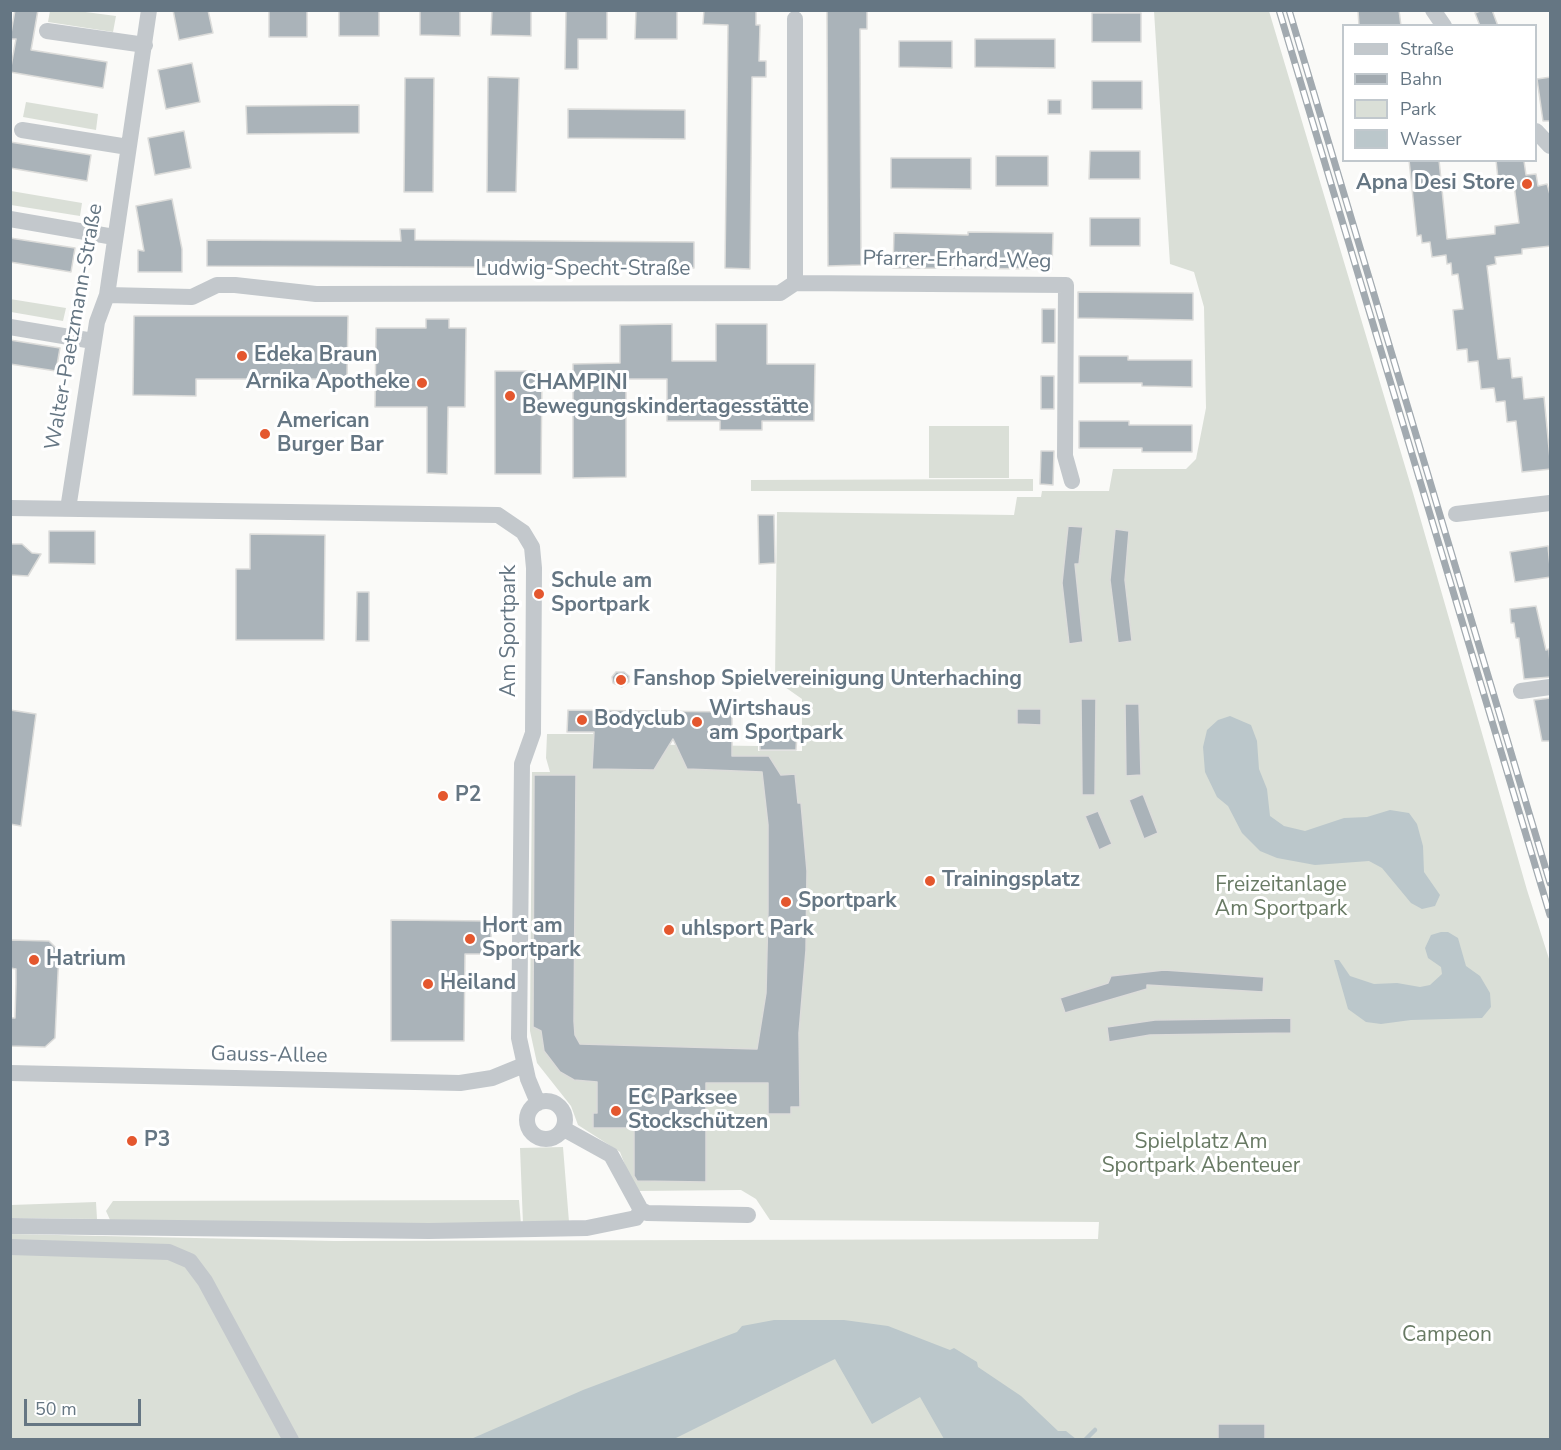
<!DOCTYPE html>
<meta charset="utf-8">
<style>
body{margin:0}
#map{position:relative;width:1561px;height:1450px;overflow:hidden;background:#fafaf8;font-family:"Nunito Sans",sans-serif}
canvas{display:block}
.frame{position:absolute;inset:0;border:12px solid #657683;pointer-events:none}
.legend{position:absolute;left:1342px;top:24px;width:195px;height:138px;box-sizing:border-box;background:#fff;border:2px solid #c1c8cd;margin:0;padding:8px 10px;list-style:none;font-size:18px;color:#657683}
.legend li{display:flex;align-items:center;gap:12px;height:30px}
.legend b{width:30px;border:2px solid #c1c8cd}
.scale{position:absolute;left:24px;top:1399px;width:117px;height:27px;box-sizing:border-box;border:3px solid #657683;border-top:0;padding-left:8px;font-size:18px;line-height:21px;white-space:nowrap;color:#657683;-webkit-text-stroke:4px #fff;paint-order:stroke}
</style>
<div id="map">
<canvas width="1561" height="1450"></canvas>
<div class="frame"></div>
<ul class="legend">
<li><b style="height:8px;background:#c3c8cc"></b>Straße</li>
<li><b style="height:8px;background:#a2aab0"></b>Bahn</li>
<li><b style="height:16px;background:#dadfd7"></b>Park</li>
<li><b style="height:16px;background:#bbc7cb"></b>Wasser</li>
</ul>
<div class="scale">50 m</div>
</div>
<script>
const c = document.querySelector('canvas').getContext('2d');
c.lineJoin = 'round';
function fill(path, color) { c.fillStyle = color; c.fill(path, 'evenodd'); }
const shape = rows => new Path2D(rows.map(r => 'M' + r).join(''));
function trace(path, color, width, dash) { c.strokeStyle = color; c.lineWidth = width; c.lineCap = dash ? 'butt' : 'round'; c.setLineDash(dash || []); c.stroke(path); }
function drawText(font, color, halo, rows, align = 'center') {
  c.font = font + ' "Nunito Sans",sans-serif'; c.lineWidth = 6; c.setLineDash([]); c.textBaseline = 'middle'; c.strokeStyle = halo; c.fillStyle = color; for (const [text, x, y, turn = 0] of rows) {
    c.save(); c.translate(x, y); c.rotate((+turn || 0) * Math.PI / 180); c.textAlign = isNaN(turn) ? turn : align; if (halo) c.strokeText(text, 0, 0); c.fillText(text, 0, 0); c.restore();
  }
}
fill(shape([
 [50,11,78,11,116,16,113,32,48,22],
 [1154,11,1269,11,1413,493,1527,890,1550,962,1550,1439,11,1440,11,1234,334,1241,1098,1239,1099,1222,770,1220,756,1199,741,1190,635,1191,620,1152,578,1125,571,1106,537,1063,530,1031,532,772,550,772,546,758,547,734,607,734,609,744,758,746,758,751,802,751,802,699,775,680,777,512,1014,515,1017,497,1041,497,1042,491,1109,491,1113,469,1186,469,1196,459,1206,408,1204,307,1194,272,1170,264],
 [26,102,98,114,96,130,23,117],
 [11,191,82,203,80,216,11,205],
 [10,299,66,308,63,321,11,312],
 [929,426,1009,426,1009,478,929,478],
 [1033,479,1033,491,751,491,751,480],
 [563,1147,569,1222,523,1224,520,1148],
 [519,1200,521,1224,111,1222,106,1211,113,1201],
 [96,1202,97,1219,11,1218,11,1205]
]), '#dadfd7');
fill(shape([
 [1230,716,1251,725,1257,741,1259,769,1267,789,1270,816,1284,826,1305,831,1344,818,1367,817,1390,810,1409,813,1417,824,1423,846,1424,872,1440,895,1435,906,1422,909,1411,903,1382,868,1369,861,1315,865,1277,858,1260,851,1242,833,1228,806,1217,797,1205,772,1203,747,1207,730,1218,720],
 [1441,932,1448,932,1458,938,1466,966,1480,976,1490,993,1491,1007,1482,1018,1411,1020,1381,1024,1366,1022,1348,1009,1334,960,1339,960,1350,976,1374,984,1397,983,1420,987,1430,985,1442,974,1441,967,1428,958,1425,948,1431,935],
 [774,1320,844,1320,888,1326,950,1350,954,1348,977,1362,978,1367,1021,1396,1058,1431,1066,1431,1076,1439,944,1439,920,1397,872,1424,835,1359,674,1439,471,1439,583,1390,737,1332,742,1326]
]), '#bbc7cb');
trace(shape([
 [1085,1440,1095,1430]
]), '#bbc7cb', 4.5);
const building = shape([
 [15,10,38,10,31,50,107,62,103,88,10,72,16,39,10,39,15,10],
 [173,10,208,10,213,33,179,40,173,10],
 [269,10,307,10,307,37,269,37,269,10],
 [339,10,379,10,379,36,339,36,339,10],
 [420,10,460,10,460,36,420,35,420,10],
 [492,10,531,10,531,36,491,35,492,10],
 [566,10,607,10,607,39,578,39,578,69,565,69,566,10],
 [636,10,677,10,677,39,635,39,636,10],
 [704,10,756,10,756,25,760,25,759,61,766,61,766,77,752,77,750,269,725,268,728,25,703,24,704,10],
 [1358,10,1399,10,1401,26,1359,26,1358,10],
 [1483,10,1492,10,1498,26,1480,26,1475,13,1483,10],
 [827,11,867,11,867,29,860,29,861,265,828,266,827,11],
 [1092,13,1141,13,1141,42,1092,42,1092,13],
 [975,39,1055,39,1055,68,975,67,975,39],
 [899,41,952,41,952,68,899,67,899,41],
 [192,63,200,102,166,109,158,70,192,63],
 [488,77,519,78,516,192,487,192,488,77],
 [1551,77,1551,121,1543,121,1537,79,1551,77],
 [405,78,434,78,433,192,404,192,405,78],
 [1092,81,1142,81,1142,109,1092,109,1092,81],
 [1048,100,1061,100,1061,114,1048,114,1048,100],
 [359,105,359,133,247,134,246,106,359,105],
 [568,109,685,110,685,139,568,138,568,109],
 [184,131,191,168,155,175,148,138,184,131],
 [10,142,91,155,87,181,10,168,10,142],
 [1090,151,1140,151,1140,179,1089,179,1090,151],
 [996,156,1048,156,1048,186,996,186,996,156],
 [891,158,971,158,971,189,891,188,891,158],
 [1409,160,1439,160,1447,239,1495,234,1495,226,1519,223,1513,177,1498,179,1496,160,1524,161,1526,175,1536,174,1538,186,1547,184,1551,198,1551,246,1522,249,1522,254,1495,257,1496,264,1487,266,1498,359,1510,358,1512,378,1522,377,1524,399,1544,397,1551,469,1522,472,1516,421,1507,422,1505,401,1496,402,1494,388,1481,389,1478,361,1468,362,1467,349,1457,350,1453,310,1463,309,1458,274,1452,275,1451,263,1447,264,1446,255,1432,257,1430,242,1422,243,1421,235,1417,236,1409,160],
 [172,199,182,249,182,272,138,272,138,250,144,251,136,206,172,199],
 [1090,218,1140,218,1140,246,1090,246,1090,218],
 [400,229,415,229,415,240,694,242,694,268,207,266,207,240,401,241,400,229],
 [968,232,1053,233,1052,269,893,268,894,233,968,235,968,232],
 [10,238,75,248,71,272,10,262,10,238],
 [1078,292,1193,293,1193,320,1078,318,1078,292],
 [1042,309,1055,309,1055,343,1042,343,1042,309],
 [134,316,348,316,347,379,196,379,196,396,133,395,134,316],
 [426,319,449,319,449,328,466,328,465,407,448,407,447,474,427,473,427,407,375,407,376,328,426,328,426,319],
 [672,324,672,361,716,361,716,324,767,324,767,364,815,364,814,421,762,421,762,430,720,430,720,421,667,421,667,379,626,379,626,477,573,478,573,364,620,363,620,325,672,324],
 [10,340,60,348,56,371,10,364,10,340],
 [1079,356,1128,356,1128,360,1192,360,1192,387,1142,386,1142,383,1079,383,1079,356],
 [495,371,542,371,541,474,495,474,495,371],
 [1041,376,1054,376,1054,409,1041,409,1041,376],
 [1079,421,1129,421,1129,425,1192,425,1192,452,1142,452,1142,448,1079,448,1079,421],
 [1041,451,1054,451,1053,485,1040,484,1041,451],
 [758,515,774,515,775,563,759,564,758,515],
 [1068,526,1083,527,1079,564,1075,564,1083,642,1069,644,1062,583,1068,526],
 [1115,529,1129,531,1125,580,1132,641,1118,643,1110,580,1115,529],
 [49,531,95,531,95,564,49,563,49,531],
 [250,534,325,535,324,640,236,640,236,569,250,569,250,534],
 [10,544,22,544,32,553,41,554,28,576,10,575,10,544],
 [1548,546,1551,577,1515,582,1510,552,1548,546],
 [357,592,369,592,369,641,356,641,357,592],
 [1536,606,1546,650,1549,649,1551,677,1524,679,1519,638,1516,638,1514,623,1511,623,1510,609,1536,606],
 [616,672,624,672,629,676,629,682,622,687,613,683,612,677,616,672],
 [1551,698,1551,741,1542,741,1534,700,1551,698],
 [1081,699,1096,699,1095,795,1082,795,1081,699],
 [1125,704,1139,704,1141,775,1126,776,1125,704],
 [1017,709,1041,709,1041,725,1017,724,1017,709],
 [10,710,36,714,21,826,10,824,10,710],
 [568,710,732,712,732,756,769,756,781,775,795,774,798,803,801,803,807,871,806,950,799,1033,800,1107,791,1107,791,1114,768,1114,768,1083,706,1083,706,1182,637,1181,634,1176,634,1128,593,1128,593,1113,597,1113,597,1082,574,1080,560,1072,544,1051,541,1031,533,1027,534,775,576,775,574,1021,575,1035,580,1044,757,1049,766,993,768,910,768,825,762,772,687,769,673,739,654,770,592,769,594,732,567,732,568,710],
 [760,731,797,731,796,750,760,750,760,731],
 [1143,794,1158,833,1144,839,1129,800,1143,794],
 [1098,811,1112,844,1099,850,1085,816,1098,811],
 [391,920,491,921,491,954,465,954,464,1041,391,1041,391,920],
 [10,940,49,941,59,951,55,1038,45,1047,10,1046,10,1018,15,1018,16,984,16,969,10,968,10,940],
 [1164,970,1264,977,1263,992,1147,985,1147,989,1065,1013,1060,998,1108,983,1111,976,1164,970],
 [1291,1018,1291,1033,1150,1035,1109,1042,1107,1027,1155,1020,1291,1018],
 [1218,1424,1265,1424,1265,1440,1218,1440,1218,1424]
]);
fill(building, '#aab3b9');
trace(building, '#dcdcda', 1.5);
trace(shape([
 [1433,10,1444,26],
 [47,31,145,45],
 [22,130,128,147],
 [1536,131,1550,146],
 [10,219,114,237],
 [795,283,1066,285,1065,456,1072,481],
 [795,283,795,19],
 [107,295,192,297,217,285,235,285,316,294,780,293,795,283],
 [10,327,93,341],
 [10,508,498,515,523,532,532,547,534,568,533,733,522,764,519,1038,528,1079,538,1103],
 [68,509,97,322,107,295,149,10],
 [1456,514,1550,503],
 [1521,691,1550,687],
 [10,1073,460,1083,492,1078,524,1065],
 '527 1120a19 19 0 1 1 38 0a19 19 0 1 1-38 0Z',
 [564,1129,611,1155,641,1210,647,1213,748,1215],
 [10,1226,429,1231,587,1228,636,1218,641,1210],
 [10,1247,169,1252,190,1261,205,1281,291,1440]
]), '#c3c8cc', 16);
const rail = shape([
 [1279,10,1550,915],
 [1289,10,1550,883]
]);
trace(rail, '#a2aab0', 7);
trace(rail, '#fff', 4.5, [14]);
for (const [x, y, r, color] of [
 [1527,184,6,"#e4572e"],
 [242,356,6,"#e4572e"],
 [422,383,6,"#e4572e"],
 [510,396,6,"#e4572e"],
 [265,434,6,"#e4572e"],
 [539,594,6,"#e4572e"],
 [621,680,6,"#e4572e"],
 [582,720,6,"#e4572e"],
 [697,722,6,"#e4572e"],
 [443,796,6,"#e4572e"],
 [930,881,6,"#e4572e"],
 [786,902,6,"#e4572e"],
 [669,930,6,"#e4572e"],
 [470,939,6,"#e4572e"],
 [34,960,6,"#e4572e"],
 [428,984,6,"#e4572e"],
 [616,1111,6,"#e4572e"],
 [132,1141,6,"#e4572e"]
]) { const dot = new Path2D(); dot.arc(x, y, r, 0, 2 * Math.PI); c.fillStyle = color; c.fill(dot); trace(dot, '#fff', 2); }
drawText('bold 21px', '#657683', '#fff', [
 ["Apna Desi Store",1515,184,"right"],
 ["Edeka Braun",254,356],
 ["Arnika Apotheke",410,383,"right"],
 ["CHAMPINI",522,384],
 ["Bewegungskindertagesstätte",522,408],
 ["American",277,422],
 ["Burger Bar",277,446],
 ["Schule am",551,582],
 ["Sportpark",551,606],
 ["Fanshop Spielvereinigung Unterhaching",633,680],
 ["Wirtshaus",709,710],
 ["am Sportpark",709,734],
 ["Bodyclub",594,720],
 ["P2",455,796],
 ["Trainingsplatz",942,881],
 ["Sportpark",798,902],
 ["Hort am",482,927],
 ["Sportpark",482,951],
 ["uhlsport Park",681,930],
 ["Hatrium",46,960],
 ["Heiland",440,984],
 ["EC Parksee",628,1099],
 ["Stockschützen",628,1123],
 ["P3",144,1141]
], 'left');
drawText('21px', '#657683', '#fff', [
 ["Pfarrer-Erhard-Weg",957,261,1],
 ["Ludwig-Specht-Straße",583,270],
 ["Walter-Paetzmann-Straße",75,327,-80],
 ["Am Sportpark",510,631,-90],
 ["Gauss-Allee",269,1056,1]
]);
drawText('21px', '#687a64', '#fff', [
 ["Freizeitanlage",1281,886],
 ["Am Sportpark",1281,910],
 ["Spielplatz Am",1201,1143],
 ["Sportpark Abenteuer",1201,1167],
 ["Campeon",1447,1336]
]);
</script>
